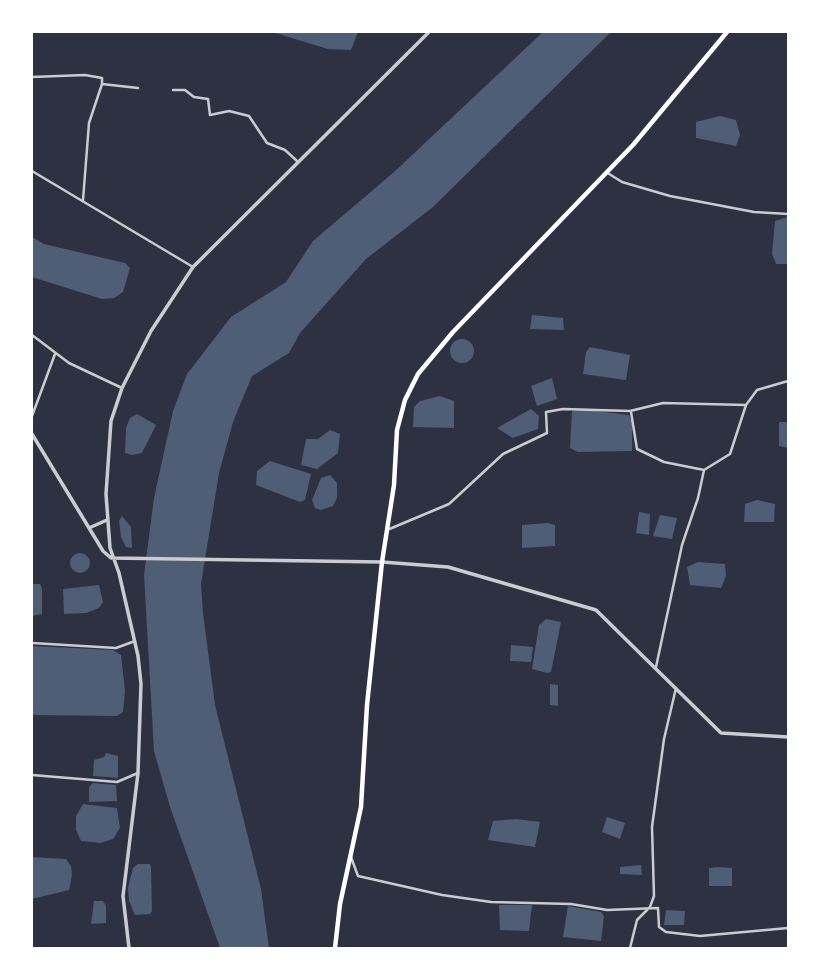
<!DOCTYPE html>
<style>
body{margin:0}
#map{position:relative;width:820px;height:980px;overflow:hidden;background:#2d3142;font-family:Inter,sans-serif}
canvas{display:block}
.frame{position:absolute;inset:0;border:33px solid #fff;pointer-events:none}
</style>
<div id="map">
<canvas width="820" height="980"></canvas>
<div class="frame"></div>
</div>
<script>
const c = document.querySelector('canvas').getContext('2d');
c.lineJoin = 'round';
function fill(path, color) { c.fillStyle = color; c.fill(path, 'evenodd'); }
const shape = rows => new Path2D(rows.map(r => 'M' + r).join(''));
function trace(path, color, width, dash) { c.strokeStyle = color; c.lineWidth = width; c.lineCap = dash ? 'butt' : 'round'; c.setLineDash(dash || []); c.stroke(path); }
fill(shape([
 [272,32,358,32,351,50,328,49],
 [543,32,611,32,433,207,366,259,300,333,289,353,252,376,233,422,219,473,201,584,203,613,215,705,261,889,269,948,220,948,170,807,154,751,144,575,154,498,173,411,187,374,231,317,286,282,313,241,394,172],
 [720,116,736,120,740,135,736,146,696,138,696,122],
 [788,217,788,264,776,264,772,254,775,221],
 [32,237,44,244,125,263,130,268,123,292,114,298,102,299,32,277],
 [532,315,563,318,564,330,530,329],
 '450 351a12 12 0 1 1 24 0a12 12 0 1 1-24 0Z',
 [590,347,630,355,626,380,583,374,586,352],
 [552,378,557,399,537,406,531,386],
 [440,396,454,401,454,428,413,427,414,407,420,401],
 [531,409,539,416,538,429,513,438,497,428],
 [589,410,629,415,632,423,632,451,578,452,570,448,572,411],
 [137,414,156,425,142,453,132,455,125,453,126,428,130,418],
 [779,422,788,422,788,448,779,446],
 [330,430,340,434,338,453,317,469,301,465,306,439,318,439],
 [270,461,311,474,305,500,300,502,256,485,257,471],
 [330,475,337,483,337,498,333,506,321,510,315,508,312,500,321,478],
 [757,500,775,504,774,522,744,522,745,504],
 [639,512,650,514,649,535,636,533],
 [660,515,677,518,672,539,653,536],
 [122,516,131,527,132,548,126,547,121,537,119,521],
 [548,523,555,525,555,546,522,548,522,525],
 '70 563a10 10 0 1 1 20 0a10 10 0 1 1-20 0Z',
 [698,562,725,564,726,576,721,588,690,585,687,567],
 [32,584,40,584,42,588,42,614,32,616],
 [99,585,103,602,99,608,86,613,64,614,63,589],
 [546,619,561,622,551,672,547,673,532,669,539,625],
 [511,645,533,647,531,662,510,661],
 [32,646,113,650,121,655,125,691,123,712,117,716,32,715],
 [550,684,558,685,558,706,550,705],
 [106,753,118,756,118,778,93,776,94,760,104,757],
 [93,783,116,785,117,801,89,802,89,787],
 [83,804,117,808,120,828,113,839,101,843,81,841,76,830,76,816],
 [607,817,625,823,620,839,602,832],
 [516,819,540,822,535,847,488,840,493,821],
 [32,857,66,859,71,866,72,875,69,890,32,899],
 [138,864,150,864,151,867,152,911,150,914,135,915,129,901,128,888,133,868],
 [641,865,642,875,620,874,620,867],
 [718,867,732,868,732,886,709,886,709,868],
 [94,901,103,901,106,906,106,923,91,924],
 [499,905,532,905,529,931,500,930],
 [568,906,601,912,604,916,601,941,563,937],
 [666,910,685,911,684,925,664,925]
]), '#4f5d75');
trace(shape([
 [32,77,85,75,102,78,102,84,138,88],
 [173,90,185,90,194,97,208,99,210,115,229,111,249,116,267,143,285,150,297,161],
 [32,171,193,267],
 [606,172,622,182,670,196,754,212,788,214],
 [83,200,89,123,102,84],
 [32,335,69,363,122,388],
 [631,412,637,449,664,462,704,470],
 [32,416,55,354],
 [704,470,730,454,746,405,757,390,788,381],
 [387,530,449,504,503,454,547,433,546,412,563,409,630,411,663,403,746,405],
 [32,643,116,648,135,641],
 [656,667,682,545,698,498,704,470],
 [32,775,117,782,138,773],
 [351,857,358,876,442,895,491,902,571,904,607,910,658,908,659,927,666,932,700,936,788,928],
 [630,948,637,920,650,907,654,896,652,827,664,739,676,688]
]), '#caccd0', 2.5);
trace(shape([
 [32,434,103,551,111,558,382,562,448,567,596,610,721,733,788,737],
 [89,528,107,520],
 [129,948,123,896,138,773,141,684,138,656,119,573,110,548,106,494,111,421,122,388,151,331,193,267,429,32]
]), '#caccd0', 3.5);
trace(shape([
 [335,948,340,904,361,807,367,705,382,562,394,485,397,430,405,400,418,374,453,332,633,145,727,32]
]), '#fff', 4.5);
</script>
